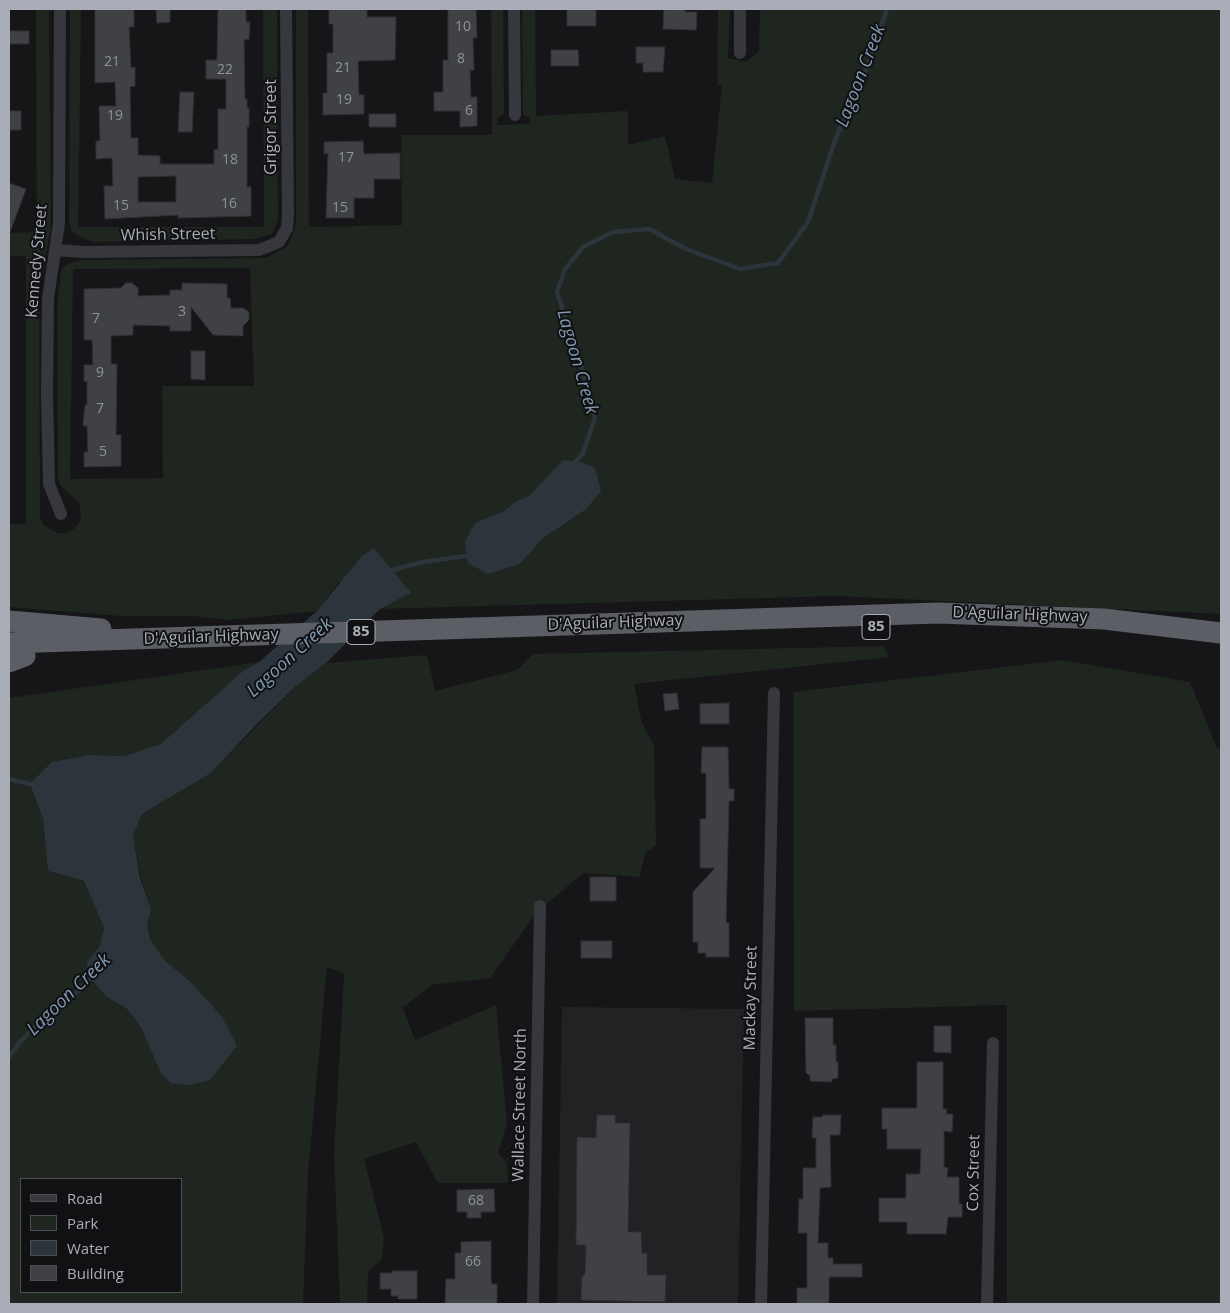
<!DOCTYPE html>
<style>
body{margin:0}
#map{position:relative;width:1230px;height:1313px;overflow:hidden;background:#161618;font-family:"Open Sans",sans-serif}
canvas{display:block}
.frame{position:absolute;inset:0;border:10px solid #a8adb8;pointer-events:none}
.legend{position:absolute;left:20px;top:1178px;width:162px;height:115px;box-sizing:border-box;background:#111113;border:1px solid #4d4f55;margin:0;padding:6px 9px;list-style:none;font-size:15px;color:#a8adb8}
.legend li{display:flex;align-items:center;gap:10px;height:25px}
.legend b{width:25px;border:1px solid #4d4f55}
</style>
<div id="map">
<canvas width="1230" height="1313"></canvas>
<div class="frame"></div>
<ul class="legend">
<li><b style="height:6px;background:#37383d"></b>Road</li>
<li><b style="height:14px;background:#1e261f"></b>Park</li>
<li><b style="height:14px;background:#2c353c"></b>Water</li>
<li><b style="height:14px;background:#404145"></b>Building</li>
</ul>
</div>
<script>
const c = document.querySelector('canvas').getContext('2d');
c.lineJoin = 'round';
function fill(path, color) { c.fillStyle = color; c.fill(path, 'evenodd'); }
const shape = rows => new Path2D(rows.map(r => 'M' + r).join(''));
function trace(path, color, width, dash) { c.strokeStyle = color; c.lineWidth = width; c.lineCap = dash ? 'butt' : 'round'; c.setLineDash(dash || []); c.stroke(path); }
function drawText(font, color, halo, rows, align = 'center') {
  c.font = font + ' "Open Sans",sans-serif'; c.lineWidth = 4; c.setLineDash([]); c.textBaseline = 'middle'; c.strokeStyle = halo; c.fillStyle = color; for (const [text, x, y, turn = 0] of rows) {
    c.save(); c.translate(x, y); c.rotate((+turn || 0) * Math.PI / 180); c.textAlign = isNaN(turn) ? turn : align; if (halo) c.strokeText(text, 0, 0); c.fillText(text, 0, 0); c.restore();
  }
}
fill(shape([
 [562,1007,744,1009,738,1304,557,1304]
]), '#222225');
fill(shape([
 [36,9,49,9,51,228,39,292,40,516,43,525,57,533,66,533,74,529,80,522,81,513,79,503,60,485,58,477,57,309,61,271,66,265,80,260,266,258,286,247,291,240,296,223,296,9,308,9,309,227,402,225,401,135,492,135,491,9,503,9,504,114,497,118,498,125,530,124,530,118,523,115,522,9,535,9,536,116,628,111,628,145,665,136,675,179,712,183,722,85,717,85,718,9,730,9,728,58,746,62,759,51,760,9,1221,9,1221,614,837,596,380,609,411,593,339,582,317,611,227,620,192,616,121,616,9,607,9,524,26,524,26,256,9,256,9,233,37,232],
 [250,268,254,386,162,386,163,478,70,479,73,269],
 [530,495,563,522,543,538,520,564,475,523,502,512,515,502],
 [70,9,81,9,78,227,264,227,263,9,277,9,278,219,272,234,255,239,93,242,76,235,71,230,69,221],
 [883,646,890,657,634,684,642,723,654,745,656,845,645,853,640,877,583,873,536,913,490,978,431,985,403,1008,415,1040,496,1005,507,1123,498,1153,507,1163,508,1183,438,1183,416,1142,364,1159,384,1238,382,1259,368,1272,367,1304,340,1304,334,1153,344,974,327,967,308,1173,303,1304,9,1304,9,698,259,662,244,670,161,745,125,756,90,755,30,784,43,819,48,871,84,881,104,928,100,946,87,961,107,997,126,1008,141,1027,161,1074,190,981,165,961,150,939,147,925,151,909,141,878,133,837,142,814,211,773,296,686,326,663,427,655,435,691,517,670,533,654],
 [21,1179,181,1179,181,1292,21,1292],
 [1063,660,1190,682,1217,748,1221,747,1221,1304,1007,1304,1007,1005,794,1011,793,692]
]), '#1e261f');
fill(shape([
 [563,460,582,462,595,468,601,491,586,509,543,538,520,564,488,574,468,563,465,542,475,523,502,512,515,502,530,495],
 [374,548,411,593,380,609,326,663,296,686,256,725,211,773,142,814,133,836,140,878,151,909,147,925,150,939,165,961,190,981,222,1017,237,1046,210,1080,189,1085,171,1083,161,1074,141,1027,126,1008,107,997,88,975,87,961,100,946,104,928,84,881,48,871,43,819,30,784,52,762,90,755,125,756,161,744,244,670,259,662,317,611,362,556]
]), '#2c353c');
trace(shape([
 [572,466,583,453,595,418,580,361,557,292,565,269,583,247,613,232,649,229,686,249,740,269,778,263,808,222,835,140,867,67,887,9],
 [388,573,392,570,423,562,473,555],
 [9,779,30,784],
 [9,1057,19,1043,53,1009,71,998,95,973]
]), '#2c353c', 4.5);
const building = shape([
 [95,9,134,9,134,27,129,27,131,68,135,67,135,86,130,87,131,138,138,138,138,155,160,156,160,164,214,164,214,150,218,149,218,109,226,109,226,79,206,79,206,60,217,60,218,9,246,9,246,22,250,22,249,40,244,39,245,99,247,99,247,108,249,108,249,127,247,127,247,187,251,187,251,216,178,218,178,215,105,219,104,186,113,186,112,158,96,159,96,141,100,141,99,106,116,106,115,82,95,83,95,9],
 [176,176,176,202,138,202,138,177,176,176],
 [156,9,170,9,170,22,157,23,156,9],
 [329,9,367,9,367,17,396,17,395,60,358,61,359,95,364,95,364,114,323,115,323,93,327,93,327,53,333,53,333,24,329,24,329,9],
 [448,9,476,9,477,38,473,38,474,70,470,70,471,97,477,97,477,126,460,127,460,111,434,111,434,92,443,92,443,60,448,60,448,9],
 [567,9,596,9,596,26,567,26,567,9],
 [664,9,685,9,685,12,697,12,696,30,663,29,664,9],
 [9,31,29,31,29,44,9,44,9,31],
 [636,47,665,47,663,72,643,72,643,63,636,63,636,47],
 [551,50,578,50,579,66,551,66,551,50],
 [180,92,194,92,192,132,178,132,180,92],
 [9,111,21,111,21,130,9,130,9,111],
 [369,114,396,114,396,127,369,127,369,114],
 [363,141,364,154,400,153,400,179,374,179,374,198,354,198,354,218,326,218,328,153,324,154,324,142,363,141],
 [9,183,26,189,9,235,9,183],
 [126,283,132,283,138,288,138,296,170,295,170,290,182,290,182,283,227,284,227,298,230,298,231,308,243,308,249,312,249,320,243,326,243,336,213,335,191,307,191,331,170,331,170,326,133,325,133,335,111,336,111,364,117,364,116,435,121,435,121,466,84,467,84,452,88,452,87,426,83,426,85,405,87,405,87,381,84,382,84,365,93,365,92,340,84,340,84,289,121,288,126,283],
 [191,351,205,351,205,380,191,379,191,351],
 [677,693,679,709,665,711,663,694,677,693],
 [729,703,729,724,700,724,700,704,729,703],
 [702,747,728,747,729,789,734,789,734,801,729,801,726,923,729,923,729,957,706,957,706,953,698,953,698,942,693,942,693,892,715,868,700,868,700,819,706,819,706,773,701,773,702,747],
 [590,877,616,877,616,901,590,901,590,877],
 [581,941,612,941,612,958,581,958,581,941],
 [805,1018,833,1018,833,1045,836,1045,836,1062,838,1062,838,1078,832,1079,832,1082,810,1081,810,1076,806,1073,805,1018],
 [934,1026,951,1026,951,1053,934,1052,934,1026],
 [917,1062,943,1062,943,1109,947,1109,946,1114,953,1114,952,1132,944,1131,944,1167,948,1168,947,1177,959,1177,959,1204,962,1204,962,1217,948,1217,946,1234,907,1234,907,1222,879,1222,879,1198,906,1198,906,1174,920,1174,921,1149,887,1149,887,1129,882,1129,882,1108,917,1108,917,1062],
 [597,1115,615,1115,615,1123,630,1123,628,1232,641,1232,642,1254,647,1253,647,1275,666,1275,665,1302,581,1300,582,1277,585,1274,586,1245,576,1245,577,1137,596,1138,597,1115],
 [823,1115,841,1115,840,1135,830,1135,831,1187,820,1188,818,1243,828,1243,828,1258,833,1258,833,1264,862,1264,862,1277,829,1277,829,1304,797,1304,797,1288,807,1288,807,1233,798,1233,799,1199,803,1199,803,1168,816,1168,816,1138,812,1138,813,1117,822,1117,823,1115],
 [494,1189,495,1212,481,1212,481,1218,467,1218,467,1212,457,1212,457,1190,494,1189],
 [491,1241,491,1280,492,1284,497,1284,497,1304,445,1304,446,1279,455,1279,455,1253,461,1253,461,1242,491,1241],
 [392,1271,417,1271,417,1299,398,1299,398,1296,391,1296,391,1289,380,1289,380,1273,392,1273,392,1271]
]);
fill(building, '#404145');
trace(building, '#303034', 1);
trace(shape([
 [60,9,59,223,48,299,47,395,49,484,61,514],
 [514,9,515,115],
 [740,9,740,53],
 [56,250,86,252,259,250,279,242,287,228,288,215,286,9],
 [533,1304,540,906],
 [761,1304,774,693],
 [987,1304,993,1043]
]), '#37383d', 12);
trace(shape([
 [9,621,101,629],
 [9,643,938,613,1104,619,1221,633],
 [9,662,25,656]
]), '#5b5e65', 21);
drawText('14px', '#8e929b', null, [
 ["10",463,27],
 ["8",461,59],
 ["21",112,62],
 ["21",343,68],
 ["22",225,70],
 ["19",344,100],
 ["6",469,111],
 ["19",115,116],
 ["17",346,158],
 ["18",230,160],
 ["16",229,204],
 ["15",121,206],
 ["15",340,208],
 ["3",182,312],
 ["7",96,319],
 ["9",100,373],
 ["7",100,409],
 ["5",103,452],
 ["68",476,1201],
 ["66",473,1262]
]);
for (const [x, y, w] of [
 [876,627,28],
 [361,632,28]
]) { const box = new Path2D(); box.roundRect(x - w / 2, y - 12.5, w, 25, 4); c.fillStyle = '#111113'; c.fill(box); trace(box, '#a8adb8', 1); }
drawText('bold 15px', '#a8adb8', null, [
 ["85",876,627],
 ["85",361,632]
]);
drawText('16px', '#a8adb8', '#111113', [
 ["Grigor Street",271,127,-90],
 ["Whish Street",168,235,-1],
 ["Kennedy Street",37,261,-85],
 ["D'Aguilar Highway",1020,615,2],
 ["D'Aguilar Highway",615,623,-2],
 ["D'Aguilar Highway",211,637,-2],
 ["Mackay Street",751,998,-89],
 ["Wallace Street North",520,1105,-89],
 ["Cox Street",974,1173,-89]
]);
drawText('italic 18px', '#7f9bb3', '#111113', [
 ["Lagoon Creek",861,76,-69],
 ["Lagoon Creek",577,362,74],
 ["Lagoon Creek",290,658,-42],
 ["Lagoon Creek",69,995,-44]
]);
</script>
